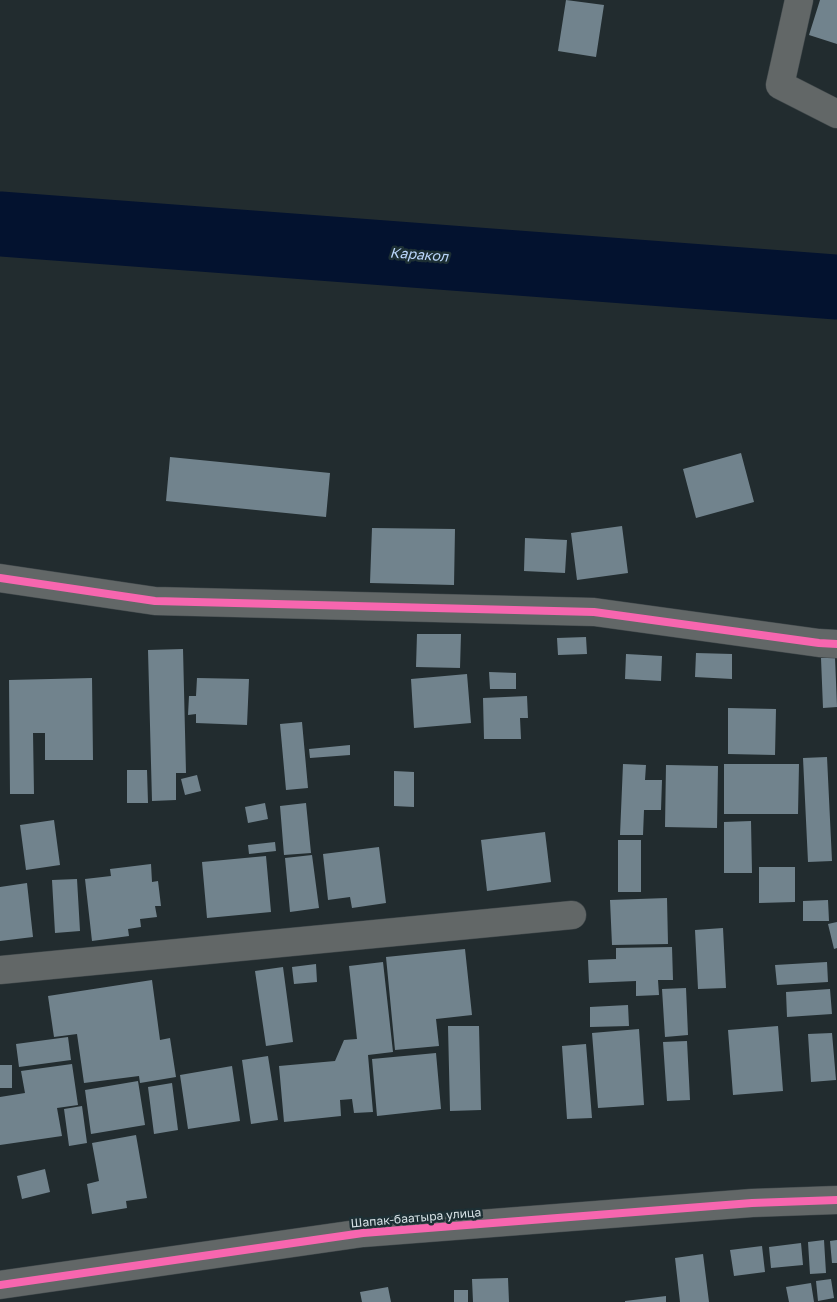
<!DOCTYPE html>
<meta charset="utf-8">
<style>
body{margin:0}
canvas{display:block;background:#222c2f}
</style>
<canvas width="837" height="1302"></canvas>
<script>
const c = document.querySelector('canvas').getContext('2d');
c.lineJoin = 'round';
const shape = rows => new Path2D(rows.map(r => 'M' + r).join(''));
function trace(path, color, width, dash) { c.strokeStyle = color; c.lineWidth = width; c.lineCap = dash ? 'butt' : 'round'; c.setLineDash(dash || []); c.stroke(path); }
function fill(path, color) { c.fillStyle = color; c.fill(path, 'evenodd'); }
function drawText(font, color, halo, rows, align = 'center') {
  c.font = font + ' "Golos Text",sans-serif'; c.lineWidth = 5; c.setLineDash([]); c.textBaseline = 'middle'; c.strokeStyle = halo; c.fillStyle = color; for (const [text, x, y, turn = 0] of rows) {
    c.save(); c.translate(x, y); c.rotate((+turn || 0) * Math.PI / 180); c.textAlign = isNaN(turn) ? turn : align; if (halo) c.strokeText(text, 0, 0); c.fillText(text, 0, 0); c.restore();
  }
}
trace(shape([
 [0,224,837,287]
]), '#03122f', 65);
fill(shape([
 [566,0,604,5,596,57,558,51],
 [820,0,837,0,837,44,809,35],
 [741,453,754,502,696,518,683,469],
 [170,457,330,473,326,517,166,501],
 [622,526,628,573,577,580,571,533],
 [372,528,455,529,454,585,370,583],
 [525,538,567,540,565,573,524,571],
 [417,634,461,634,460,668,416,667],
 [586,637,587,654,558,655,557,638],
 [183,649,186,773,176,773,176,800,152,801,148,650],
 [696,653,732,654,732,679,695,677],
 [626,654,662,656,661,681,625,679],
 [835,657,837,707,823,708,821,658],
 [489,672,516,673,516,689,490,689],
 [467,674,471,723,414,728,411,679],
 [92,678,93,760,45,760,45,733,33,733,34,794,10,794,9,680],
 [197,678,249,679,247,725,196,723,196,714,188,715,189,696,196,696],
 [527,696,528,718,520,718,521,739,484,739,483,698],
 [728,708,776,709,775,755,728,754],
 [302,722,308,788,286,790,280,724],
 [350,745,350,755,310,758,309,749],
 [827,757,832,861,808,862,803,758],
 [623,764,646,765,645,780,662,780,661,810,644,810,643,835,620,835],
 [724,764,799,764,798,814,724,814],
 [666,765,718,766,717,828,665,827],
 [127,770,147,770,148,803,127,803],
 [394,771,414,772,414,807,394,806],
 [197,775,201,791,185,795,181,779],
 [265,803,268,819,248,823,245,807],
 [306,803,311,853,284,855,280,806],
 [54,820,60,865,26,870,20,825],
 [751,821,752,873,724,873,724,822],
 [545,832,551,882,487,891,481,840],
 [618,840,641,840,641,892,618,892],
 [275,842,276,851,249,854,248,845],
 [379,847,386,903,352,908,350,897,328,900,323,854],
 [312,855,319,908,290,912,285,858],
 [266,856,271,912,207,918,202,862],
 [151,864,152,882,158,881,161,906,155,906,157,917,140,919,141,927,128,929,129,936,92,941,85,879,111,876,110,869],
 [759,867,795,867,795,902,759,903],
 [77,879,80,931,55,933,52,880],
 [27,883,33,937,0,941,0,887],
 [667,898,668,944,612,945,610,900],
 [828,900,829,921,803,921,803,901],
 [837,922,837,948,834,949,828,924],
 [723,928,726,988,698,989,695,930],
 [672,947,673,980,658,980,659,995,636,996,636,981,589,983,588,960,616,959,616,948],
 [465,949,472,1015,436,1019,439,1046,395,1050,386,957],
 [383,962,393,1052,368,1055,373,1112,354,1113,352,1099,340,1100,341,1116,284,1122,279,1066,335,1061,344,1040,357,1039,349,966],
 [827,962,828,982,777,985,775,965],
 [316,964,317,982,294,984,292,967],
 [283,967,293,1042,266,1046,255,971],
 [152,980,160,1040,170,1038,176,1077,140,1083,139,1076,84,1083,77,1034,54,1037,48,996],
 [686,988,688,1035,665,1037,662,989],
 [830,989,832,1014,787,1017,786,992],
 [628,1005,629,1026,590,1027,590,1007],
 [448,1026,479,1026,481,1110,450,1111],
 [778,1026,783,1091,733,1095,728,1030],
 [639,1029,644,1105,598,1108,592,1033],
 [832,1033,836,1080,811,1082,808,1034],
 [68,1037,71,1060,19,1067,16,1044],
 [687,1041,690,1100,667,1101,663,1042],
 [586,1044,592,1118,567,1119,562,1046],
 [436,1053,441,1109,377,1116,372,1059],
 [268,1056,278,1120,251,1124,242,1060],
 [72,1064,78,1105,57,1108,62,1136,0,1145,0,1097,25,1093,21,1071],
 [0,1065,12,1065,12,1088,0,1088],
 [232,1066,240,1121,188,1129,180,1075],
 [138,1081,145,1125,91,1134,85,1090],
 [172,1083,178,1130,154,1134,148,1087],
 [82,1106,87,1143,69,1146,64,1109],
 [136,1135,147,1198,126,1201,127,1208,92,1214,87,1184,99,1181,92,1143],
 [45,1169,50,1192,22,1199,17,1176],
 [824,1240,826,1273,810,1274,808,1242],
 [837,1240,837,1263,832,1263,830,1241],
 [801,1243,803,1265,771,1268,769,1247],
 [762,1246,765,1272,734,1276,730,1250],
 [703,1254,709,1302,680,1302,675,1258],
 [508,1278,509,1302,473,1302,472,1279],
 [831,1279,834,1298,818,1301,816,1281],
 [811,1283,814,1302,789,1302,786,1287],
 [388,1287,391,1302,362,1302,360,1292],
 [454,1290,468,1290,468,1302,454,1302],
 [666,1296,666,1302,625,1302,625,1301]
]), '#71838d');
const minor = shape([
 [799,0,780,85,837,114],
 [0,578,155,601,594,612,819,643,837,644],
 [0,970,572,915],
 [0,1285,363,1233,752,1203,837,1200]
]);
trace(minor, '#40484b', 29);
trace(minor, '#626767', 28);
trace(shape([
 [0,578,155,601,594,612,819,643,837,644],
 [0,1285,363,1233,752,1203,837,1200]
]), '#f766af', 8);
drawText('12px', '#d6e1e5', '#1d2f34', [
 ["Шапак-баатыра улица",416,1218,-5]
]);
drawText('italic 14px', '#bbd6fb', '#1d2f34', [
 ["Каракол",419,255,4]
]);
</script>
